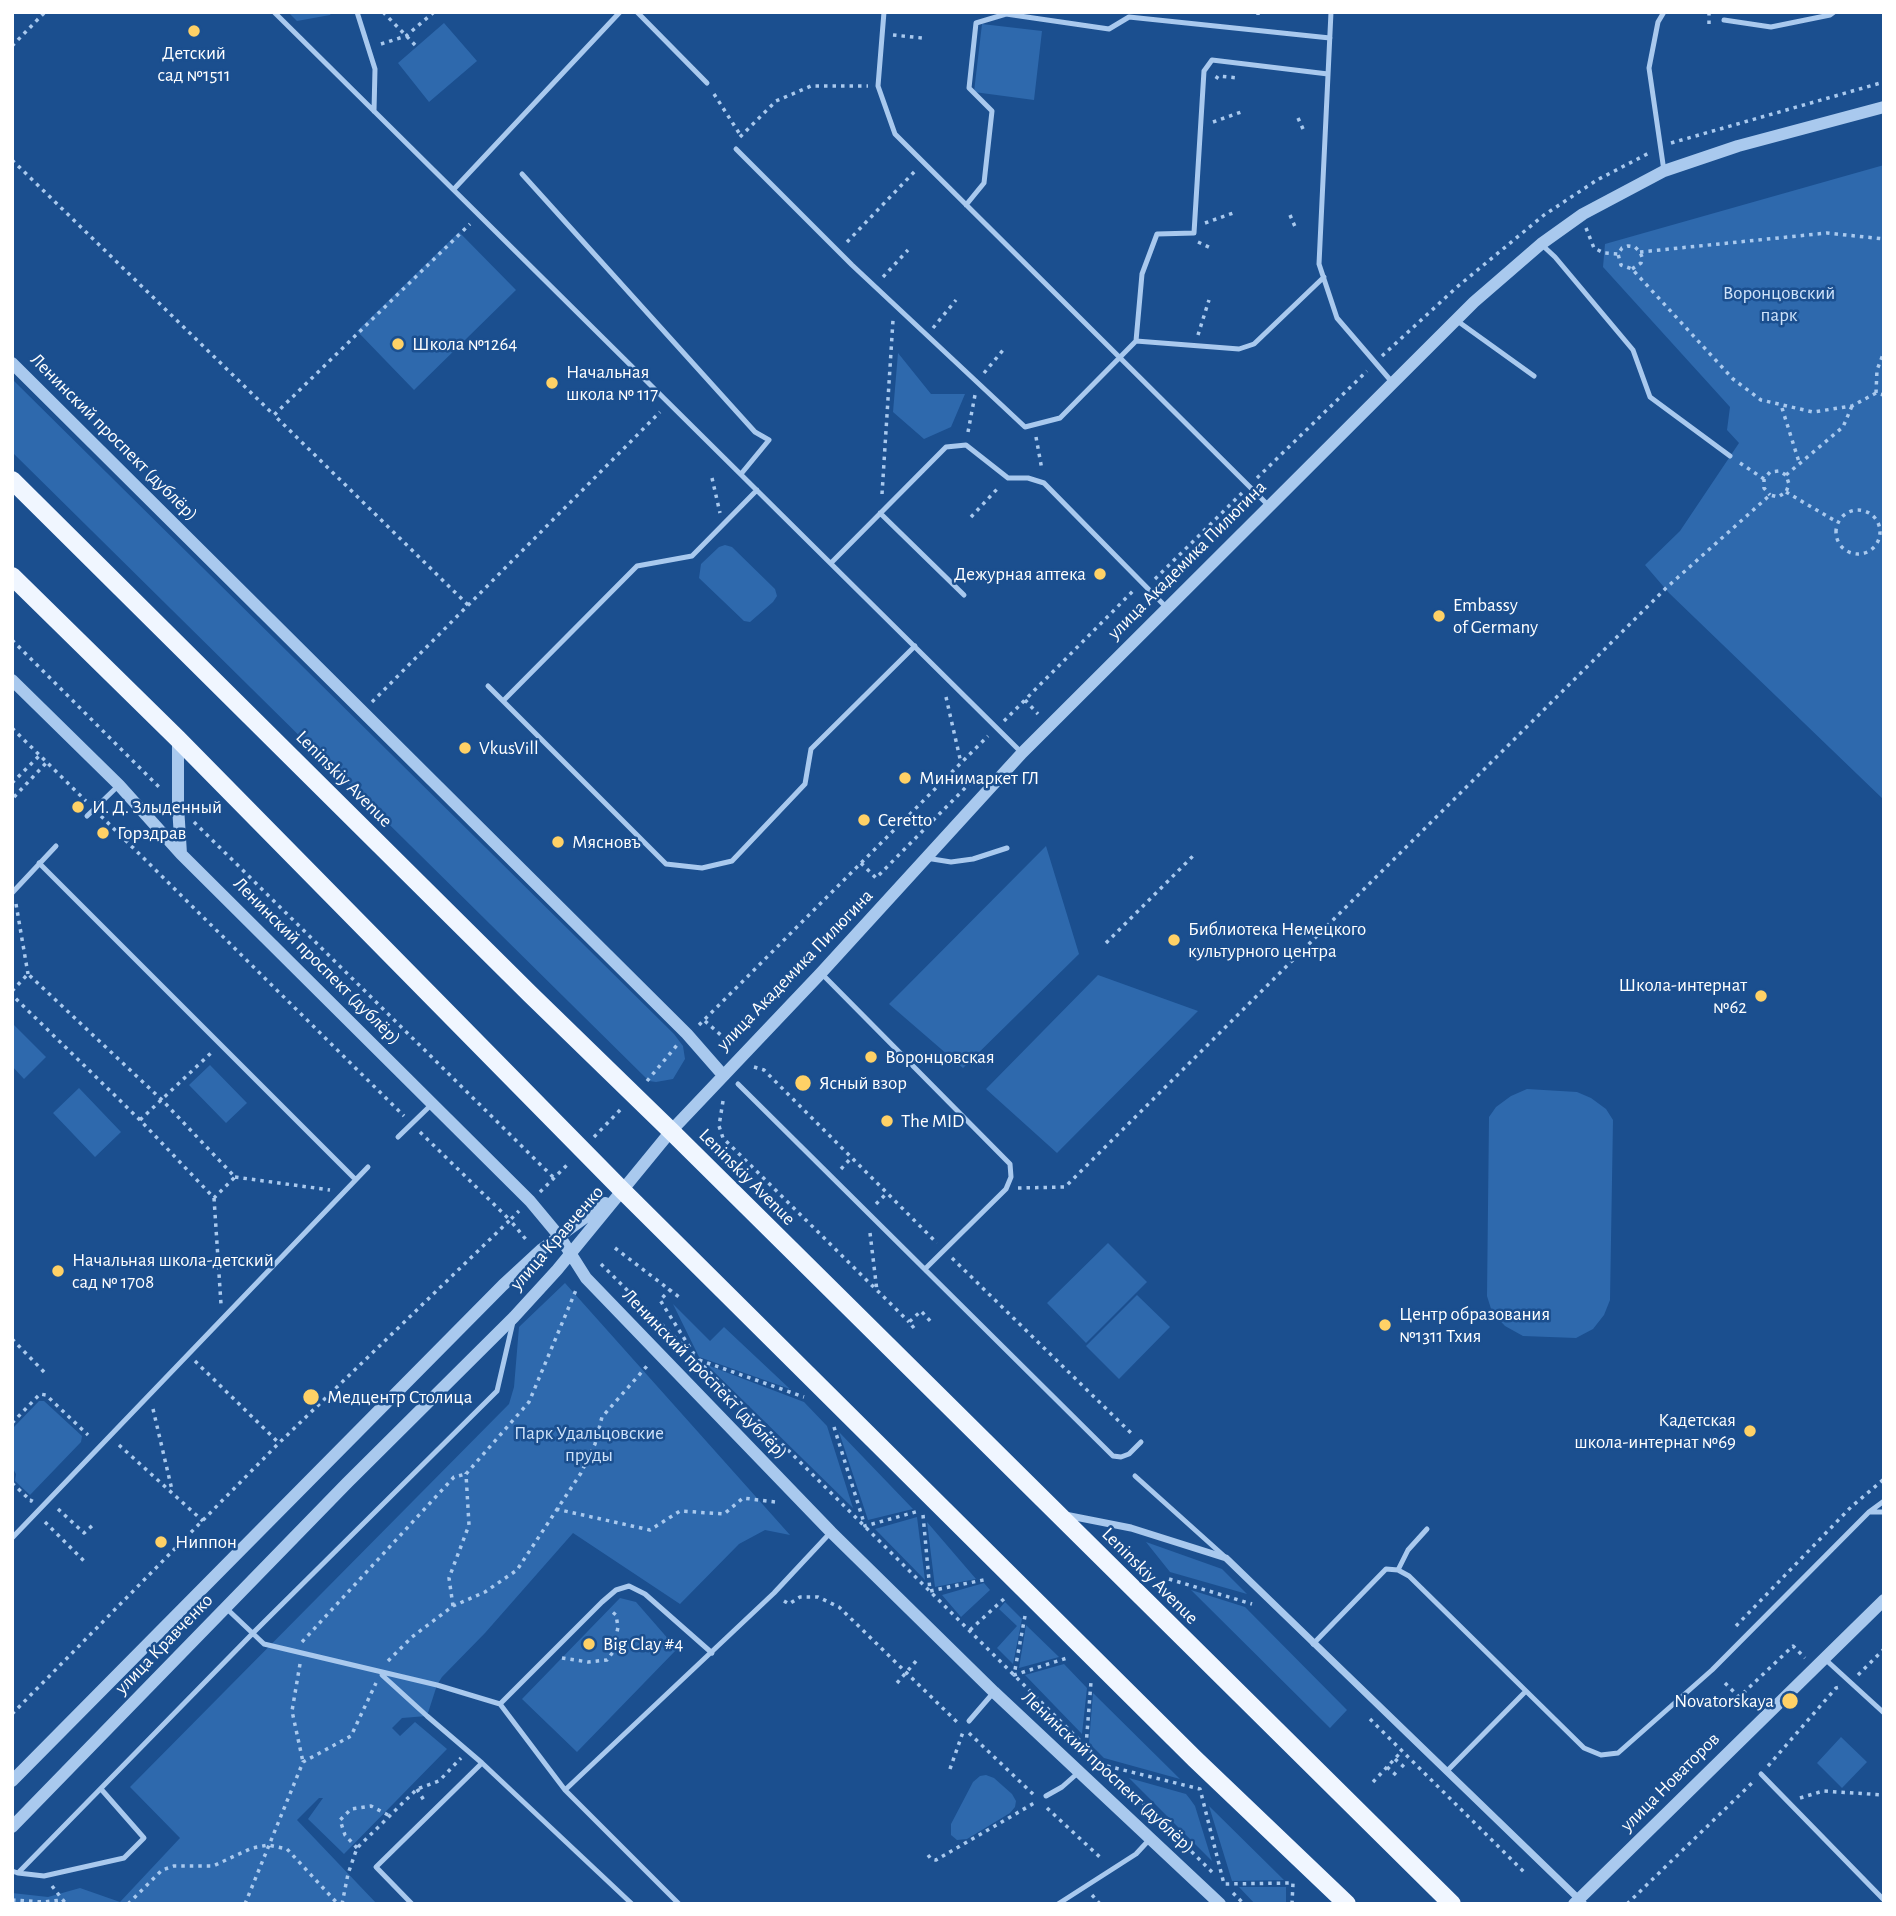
<!DOCTYPE html>
<meta charset="utf-8">
<style>
body{margin:0}
#map{position:relative;width:1896px;height:1916px;overflow:hidden;background:#1b4f8f;font-family:"Alegreya Sans",sans-serif}
canvas{display:block}
.frame{position:absolute;inset:0;border:14px solid #fff;pointer-events:none}
</style>
<div id="map">
<canvas width="1896" height="1916"></canvas>
<div class="frame"></div>
</div>
<script>
const c = document.querySelector('canvas').getContext('2d');
c.lineJoin = 'round';
function fill(path, color) { c.fillStyle = color; c.fill(path, 'evenodd'); }
const shape = rows => new Path2D(rows.map(r => 'M' + r).join(''));
function trace(path, color, width, dash) { c.strokeStyle = color; c.lineWidth = width; c.lineCap = dash ? 'butt' : 'round'; c.setLineDash(dash || []); c.stroke(path); }
function drawText(font, color, halo, rows, align = 'center') {
  c.font = font + ' "Alegreya Sans",sans-serif'; c.lineWidth = 5; c.setLineDash([]); c.textBaseline = 'middle'; c.strokeStyle = halo; c.fillStyle = color; for (const [text, x, y, turn = 0] of rows) {
    c.save(); c.translate(x, y); c.rotate((+turn || 0) * Math.PI / 180); c.textAlign = isNaN(turn) ? turn : align; if (halo) c.strokeText(text, 0, 0); c.fillText(text, 0, 0); c.restore();
  }
}
fill(shape([
 [288,12,332,12,330,15,297,21],
 [444,23,477,61,429,102,398,63],
 [982,24,1042,31,1034,100,974,92],
 [1884,165,1884,800,1669,593,1645,565,1680,531,1739,443,1727,430,1730,407,1603,267,1605,244],
 [459,232,516,290,414,390,357,331],
 [898,353,931,394,965,394,951,427,924,439,893,412],
 [12,379,674,1034,683,1046,685,1059,673,1079,656,1082,649,1081,12,452],
 [725,545,732,547,775,589,777,596,773,602,750,622,744,621,699,578,701,564,719,547],
 [1046,846,1079,954,963,1068,889,1004],
 [1098,975,1198,1011,1057,1153,986,1089],
 [12,1023,46,1057,24,1079,12,1066],
 [210,1065,247,1103,226,1123,189,1085],
 [79,1088,121,1132,95,1157,53,1113],
 [1527,1089,1577,1092,1591,1098,1606,1109,1613,1120,1610,1300,1604,1315,1593,1329,1576,1338,1523,1336,1505,1326,1492,1312,1487,1296,1489,1117,1496,1107,1511,1096],
 [1108,1243,1147,1282,1086,1343,1047,1303],
 [565,1283,790,1535,765,1530,739,1544,680,1604,573,1533,485,1633,442,1677,437,1685,427,1716,402,1718,392,1728,400,1736,415,1722,447,1749,344,1854,308,1819,323,1798,319,1798,297,1820,377,1904,12,1904,12,1893,48,1897,80,1888,120,1902,180,1838,130,1787,509,1404,514,1387,519,1327],
 [1137,1295,1170,1327,1119,1379,1086,1346],
 [673,1304,710,1341,724,1327,790,1389,699,1357],
 [707,1365,804,1402,827,1426,853,1508],
 [39,1401,44,1401,82,1436,81,1442,30,1495,15,1481,16,1474,12,1467,12,1429],
 [839,1432,913,1509,868,1520],
 [917,1517,925,1580,875,1529],
 [927,1522,976,1579,935,1587],
 [1146,1542,1222,1569,1247,1594,1170,1572],
 [984,1583,990,1590,961,1617,942,1595],
 [1191,1590,1245,1607,1347,1710,1330,1728],
 [620,1598,636,1602,677,1649,577,1752,522,1699],
 [1005,1602,1022,1619,1013,1664,997,1648,1017,1626,999,1609],
 [1026,1625,1059,1657,1019,1668],
 [1064,1664,1087,1688,1082,1734,1025,1675],
 [1093,1693,1180,1779,1104,1758,1089,1743],
 [1841,1737,1867,1762,1842,1788,1817,1763],
 [986,1775,994,1778,1012,1794,1016,1801,1015,1807,1010,1813,967,1839,957,1840,951,1835,951,1824,973,1782,980,1776],
 [1129,1778,1186,1794,1190,1799,1195,1806,1212,1861],
 [1209,1806,1284,1880,1232,1881],
 [1239,1887,1286,1887,1286,1904,1255,1904]
]), '#2e69ad');
trace(shape([
 [383,12,417,47],
 [1709,12,1709,24,1712,23],
 [1258,15,1258,12],
 [893,35,922,38],
 [381,44,406,36,434,12],
 [12,46,45,12],
 [1216,79,1218,76,1238,78],
 [714,94,741,136],
 [1298,118,1304,131],
 [1213,122,1244,111],
 [740,137,776,101,811,86,868,86],
 [1671,143,1884,82],
 [12,160,274,415],
 [1290,215,1296,229],
 [1205,223,1236,212],
 [1586,228,1594,248,1604,253,1618,254],
 [847,242,917,169],
 [1198,242,1213,249],
 [1640,252,1827,233,1884,239],
 [1632,269,1641,263,1642,257,1640,252,1635,247,1628,246,1622,248,1618,254,1621,265,1632,269,1733,379,1761,400,1813,412,1852,406,1876,393,1884,395],
 [883,277,908,250],
 [933,328,956,300],
 [1198,335,1209,300],
 [1382,356,1457,287,1544,215,1597,180,1651,152],
 [984,373,1004,349],
 [1876,393,1877,370,1884,352],
 [1782,408,1799,462],
 [968,432,975,395],
 [1036,437,1042,470],
 [1740,463,1764,479],
 [1786,475,1843,427,1852,406],
 [712,478,720,513],
 [1257,478,1367,371],
 [1786,492,1837,522],
 [882,494,893,320],
 '1836 532a22 22 0 1 1 44 0a22 22 0 1 1-44 0Z',
 [971,517,999,487],
 [1155,579,1242,493],
 [468,605,274,415,470,224],
 [12,640,162,790],
 [946,697,961,763],
 [1025,700,1038,714],
 [372,702,660,412],
 [1004,721,1134,590],
 [12,728,86,801],
 [12,783,40,755],
 [14,797,47,762],
 [101,816,404,1116],
 [194,822,554,1178],
 [861,863,876,878,973,780],
 [16,904,28,974],
 [1106,943,1196,853],
 [12,991,28,974,162,1100,235,1177,214,1198,140,1120,12,995],
 [705,1021,731,1044],
 [699,1025,988,736],
 [754,1067,764,1070,937,1243],
 [647,1081,678,1044],
 [723,1101,719,1126,723,1138,909,1322],
 [140,1120,212,1052],
 [420,1132,510,1220,519,1211],
 [594,1137,623,1107],
 [841,1169,851,1158],
 [235,1177,330,1190],
 [1018,1188,1065,1187,1666,588,1770,495,1778,497,1786,492,1789,484,1786,475,1779,471,1770,472,1764,479,1764,488,1770,495],
 [540,1192,569,1163],
 [214,1198,221,1304],
 [876,1204,887,1193],
 [870,1233,877,1291],
 [615,1248,679,1297],
 [952,1258,1132,1434],
 [601,1264,1215,1875],
 [671,1289,660,1300,694,1354],
 [914,1328,909,1322,921,1311,932,1323],
 [12,1339,46,1374],
 [699,1360,804,1397],
 [195,1361,279,1443],
 [153,1409,172,1490],
 [12,1423,40,1394,46,1395,88,1435],
 [834,1427,865,1526,919,1511],
 [119,1445,203,1521],
 [12,1471,12,1480],
 [12,1483,31,1501,32,1499],
 [58,1509,84,1533,94,1524],
 [556,1509,650,1530,680,1511,724,1514,743,1498,775,1502],
 [923,1515,930,1591,988,1579],
 [45,1522,84,1561],
 [1169,1579,1252,1604],
 [784,1601,789,1604,800,1597,818,1597,839,1607,958,1723],
 [453,1606,449,1578,469,1525,466,1474,529,1402,576,1290],
 [1025,1616,1014,1675,1067,1658],
 [1736,1626,1851,1507,1884,1479],
 [970,1630,1006,1597],
 [302,1642,454,1477,466,1474],
 [562,1658,588,1662,607,1660,613,1652,618,1627,616,1615,610,1610],
 [388,1661,412,1637,453,1606,485,1592,517,1570,581,1473,595,1444,602,1417,647,1366],
 [300,1664,292,1711,303,1762],
 [1858,1675,1884,1649],
 [897,1683,917,1660],
 [1725,1683,1739,1697,1793,1646,1805,1658],
 [12,1714,279,1443,510,1220,528,1242],
 [1370,1719,1525,1873],
 [969,1733,1034,1795],
 [1086,1746,1091,1682],
 [1395,1759,1404,1767],
 [1107,1766,1200,1789,1224,1884,1293,1883,1292,1904],
 [1768,1766,1836,1688,1840,1687],
 [1387,1767,1396,1775],
 [950,1769,963,1732],
 [1373,1782,1402,1751],
 [417,1789,425,1802],
 [1800,1798,1823,1791,1884,1795],
 [1047,1808,1103,1860],
 [357,1848,345,1835,340,1820,351,1809,371,1806,390,1816],
 [928,1855,931,1859,936,1860,1036,1802],
 [52,1886,66,1904],
 [1233,1893,1244,1904],
 [1092,1895,1100,1904],
 [12,1900,43,1902,63,1900],
 [128,1904,162,1870,174,1866,213,1866,252,1848,268,1845,287,1849,338,1904],
 [245,1904,303,1762,351,1736,376,1683],
 [342,1904,348,1874,357,1848,417,1789,439,1781,461,1758],
 [1627,1904,1753,1782]
]), '#a9c9ee', 3.5, [3.5, 5]);
trace(shape([
 [274,12,1022,753],
 [357,12,375,69,374,111],
 [637,12,707,83],
 [884,12,878,86,895,134,1268,505],
 [1007,12,1006,14,1109,29,1129,17,1330,38],
 [1331,12,1319,264,1337,318,1392,382],
 [1664,12,1658,22,1649,68,1664,171],
 [1724,20,1771,27,1830,15,1834,12],
 [736,149,852,265,1025,427,1060,418,1136,341,1239,349,1254,344,1324,277],
 [522,174,755,432,769,440,741,474],
 [454,189,620,12],
 [966,205,984,183,992,111,969,88,976,23,1006,14],
 [1541,244,1555,257,1633,350,1650,397,1730,456],
 [1456,320,1534,376],
 [1136,341,1142,274,1157,234,1194,233,1204,71,1212,60,1328,74],
 [880,513,964,595],
 [831,563,946,447,966,445,1008,478,1028,478,1044,483,1166,607],
 [488,686,666,864,702,868,732,861,805,784,811,749,915,646],
 [503,701,637,566,692,556,757,490],
 [87,816,119,785],
 [926,858,951,862,973,859,1007,848],
 [39,863,355,1179],
 [12,893,56,846],
 [821,973,1010,1164,1011,1177,1006,1189,925,1269],
 [738,1084,1113,1456,1121,1457,1129,1454,1141,1442],
 [398,1137,431,1105],
 [1135,1476,1224,1556],
 [1869,1512,1884,1512],
 [12,1538,368,1167],
 [1398,1570,1408,1550,1427,1529],
 [226,1608,264,1644,437,1685,500,1704,565,1790,679,1904],
 [1313,1644,1386,1569,1398,1570,1409,1576,1584,1748,1601,1755,1618,1753,1712,1670,1869,1512,1884,1501],
 [1826,1660,1884,1713],
 [382,1675,427,1716,482,1763,632,1904],
 [500,1704,602,1602,616,1590,629,1586,645,1594,712,1653],
 [969,1721,994,1692],
 [1447,1771,1525,1692],
 [1761,1774,1884,1900],
 [565,1790,774,1593,831,1532],
 [1046,1796,1062,1787,1079,1772],
 [12,1871,18,1873,253,1633,497,1391,513,1322],
 [18,1873,44,1876,124,1858,144,1838,101,1789],
 [412,1904,376,1867,482,1763],
 [1058,1904,1136,1854,1149,1840]
]), '#a9c9ee', 5);
trace(shape([
 [1065,1515,1131,1528,1226,1558,1584,1904]
]), '#a9c9ee', 7);
trace(shape([
 [12,363,687,1034,722,1074],
 [12,680,119,785,181,854,530,1201,560,1237,586,1278,831,1532,994,1692,1220,1904],
 [178,739,178,806,181,854],
 [12,1781,503,1285,542,1249,605,1203],
 [12,1827,347,1483,514,1317,557,1270,671,1131,821,973,1022,753,1474,302,1541,244,1583,214,1664,171,1738,146,1884,107],
 [1574,1904,1884,1600]
]), '#a9c9ee', 12);
trace(shape([
 [12,480,530,994,671,1131,1452,1904],
 [12,576,178,739,623,1191,1195,1759,1347,1904]
]), '#f0f6ff', 18);
for (const [x, y, r, color] of [
 [194,31,7,"#ffd166"],
 [398,344,7,"#ffd166"],
 [552,383,7,"#ffd166"],
 [1100,574,7,"#ffd166"],
 [1439,616,7,"#ffd166"],
 [465,748,7,"#ffd166"],
 [905,778,7,"#ffd166"],
 [78,807,7,"#ffd166"],
 [864,820,7,"#ffd166"],
 [103,833,7,"#ffd166"],
 [558,842,7,"#ffd166"],
 [1174,940,7,"#ffd166"],
 [1761,996,7,"#ffd166"],
 [871,1057,7,"#ffd166"],
 [803,1083,9,"#ffd166"],
 [887,1121,7,"#ffd166"],
 [58,1271,7,"#ffd166"],
 [1385,1325,7,"#ffd166"],
 [311,1397,9,"#ffd166"],
 [1750,1431,7,"#ffd166"],
 [161,1542,7,"#ffd166"],
 [589,1644,7,"#ffd166"],
 [1790,1701,9,"#ffd166"]
]) { const dot = new Path2D(); dot.arc(x, y, r, 0, 2 * Math.PI); c.fillStyle = color; c.fill(dot); trace(dot, '#1b4f8f', 2.5); }
drawText('19px', '#fff', '#1b4f8f', [
 ["Детский",194,53,"center"],
 ["сад №1511",194,75,"center"],
 ["Школа №1264",412,344],
 ["Начальная",566,372],
 ["школа № 117",566,394],
 ["Дежурная аптека",1086,574,"right"],
 ["Embassy",1453,605],
 ["of Germany",1453,627],
 ["VkusVill",479,748],
 ["Минимаркет ГЛ",919,778],
 ["И. Д. Злыденный",92,807],
 ["Ceretto",878,820],
 ["Горздрав",117,833],
 ["Мясновъ",572,842],
 ["Библиотека Немецкого",1188,929],
 ["культурного центра",1188,951],
 ["Школа-интернат",1747,985,"right"],
 ["№62",1747,1007,"right"],
 ["Воронцовская",885,1057],
 ["Ясный взор",819,1083],
 ["The MID",901,1121],
 ["Начальная школа-детский",72,1260],
 ["сад № 1708",72,1282],
 ["Центр образования",1399,1314],
 ["№1311 Тхия",1399,1336],
 ["Медцентр Столица",327,1397],
 ["Кадетская",1736,1420,"right"],
 ["школа-интернат №69",1736,1442,"right"],
 ["Ниппон",175,1542],
 ["Big Clay #4",603,1644],
 ["Novatorskaya",1774,1701,"right"]
], 'left');
drawText('19px', '#cfe3fa', '#1b4f8f', [
 ["Воронцовский",1779,293],
 ["парк",1779,315],
 ["Парк Удальцовские",589,1433],
 ["пруды",589,1455]
]);
drawText('19px', '#fff', '#1b4f8f', [
 ["Ленинский проспект (дублёр)",114,437,45],
 ["улица Академика Пилюгина",1187,560,-45],
 ["Leninskiy Avenue",344,779,45],
 ["Ленинский проспект (дублёр)",317,961,45],
 ["улица Академика Пилюгина",795,970,-46],
 ["Leninskiy Avenue",747,1177,45],
 ["улица Кравченко",557,1238,-49],
 ["Ленинский проспект (дублёр)",705,1374,46],
 ["Leninskiy Avenue",1150,1576,45],
 ["улица Кравченко",164,1644,-46],
 ["Ленинский проспект (дублёр)",1108,1772,43],
 ["улица Новаторов",1670,1782,-45]
]);
</script>
